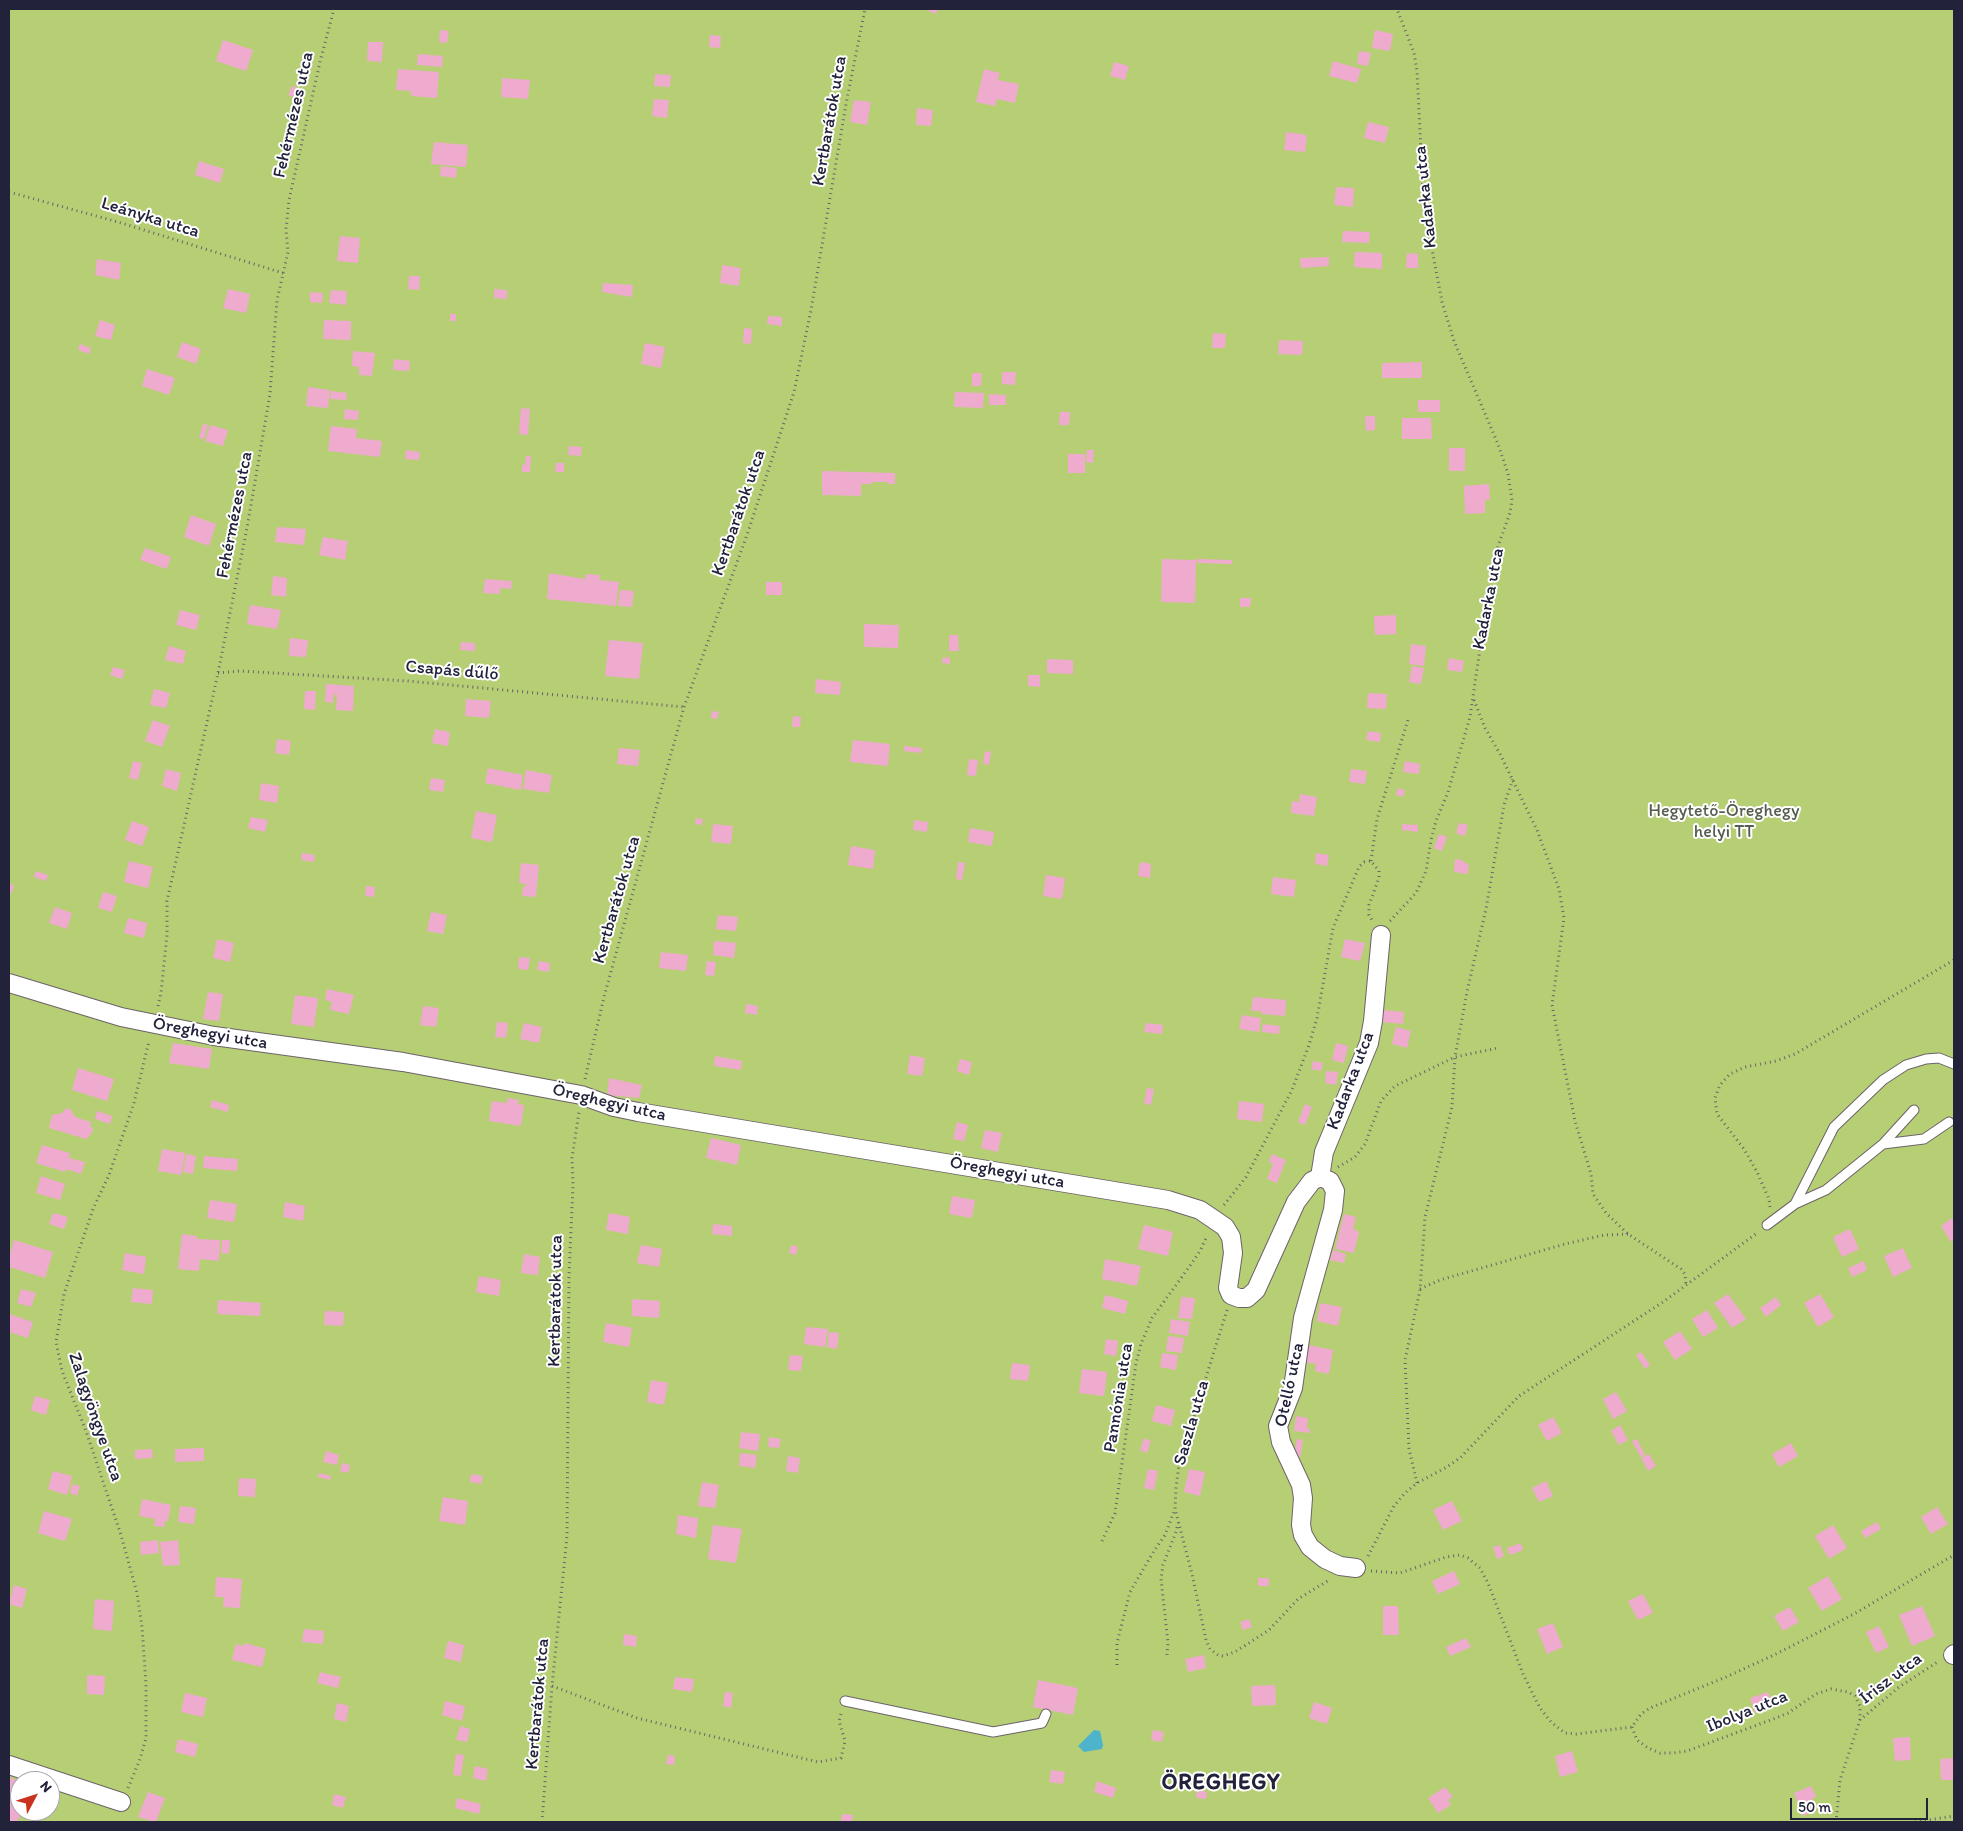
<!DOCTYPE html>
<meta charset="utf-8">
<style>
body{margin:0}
#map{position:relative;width:1963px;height:1831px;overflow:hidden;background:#f4dcbe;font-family:Itim,sans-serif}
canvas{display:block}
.frame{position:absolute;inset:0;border:10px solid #22223b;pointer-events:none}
.north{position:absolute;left:10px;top:1771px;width:50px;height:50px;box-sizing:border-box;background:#fff;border:1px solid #a7a7b1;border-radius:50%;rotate:50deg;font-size:14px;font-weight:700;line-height:20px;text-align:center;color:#22223b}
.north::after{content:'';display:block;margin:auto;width:18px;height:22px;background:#c8321e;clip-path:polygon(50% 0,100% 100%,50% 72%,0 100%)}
.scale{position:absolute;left:1790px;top:1798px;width:138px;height:22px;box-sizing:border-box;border:2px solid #22223b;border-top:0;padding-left:6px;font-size:15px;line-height:18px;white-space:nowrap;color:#22223b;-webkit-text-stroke:4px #fff;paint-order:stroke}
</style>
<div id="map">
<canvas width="1963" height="1831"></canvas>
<div class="frame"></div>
<div class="north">N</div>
<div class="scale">50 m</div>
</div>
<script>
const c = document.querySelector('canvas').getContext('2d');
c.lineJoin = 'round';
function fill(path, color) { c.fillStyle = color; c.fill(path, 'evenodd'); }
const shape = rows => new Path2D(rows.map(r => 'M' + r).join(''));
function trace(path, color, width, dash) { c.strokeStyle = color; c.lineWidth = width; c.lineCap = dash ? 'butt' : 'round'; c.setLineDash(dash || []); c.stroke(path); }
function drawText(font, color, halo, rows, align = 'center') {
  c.font = font + ' Itim,sans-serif'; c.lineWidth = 4; c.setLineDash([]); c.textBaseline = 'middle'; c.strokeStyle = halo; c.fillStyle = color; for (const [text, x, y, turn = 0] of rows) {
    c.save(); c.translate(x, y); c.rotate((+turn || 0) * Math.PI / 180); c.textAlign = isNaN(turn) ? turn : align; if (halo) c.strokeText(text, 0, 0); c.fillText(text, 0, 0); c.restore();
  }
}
fill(shape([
 [9,9,1954,9,1954,1822,9,1822],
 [20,1781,50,1781,50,1811,20,1811]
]), '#b6cf74');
fill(shape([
 [1094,1730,1100,1731,1103,1745,1102,1749,1084,1752,1078,1746]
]), '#4db4cc');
fill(shape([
 [924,9,938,9,936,14],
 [440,30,449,31,447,43,439,42],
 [1375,30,1393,34,1390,51,1372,48],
 [710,35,721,36,720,48,709,47],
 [223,40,253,50,246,71,216,61],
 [368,42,383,42,382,62,367,61],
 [1359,51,1371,53,1368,66,1357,64],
 [418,54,443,56,442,67,417,65],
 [1333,61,1361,69,1357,83,1329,76],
 [1114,62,1129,66,1125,80,1110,76],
 [398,69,439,72,437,98,411,96,411,91,396,90],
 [984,69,1000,73,998,80,1019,84,1015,103,997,99,995,106,976,102],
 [655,74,671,75,670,87,654,86],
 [502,78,530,80,528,99,501,97],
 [292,86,298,88,294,97,288,95],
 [654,99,669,100,667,118,652,116],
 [854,100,871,102,867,125,850,122],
 [917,108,933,110,931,126,916,125],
 [1368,122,1389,127,1385,143,1364,138],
 [1286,132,1307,135,1305,152,1284,150],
 [434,142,468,145,466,167,431,164],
 [199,161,224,169,220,183,195,175],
 [441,166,457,168,456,178,440,176],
 [1336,187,1354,188,1353,207,1334,205],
 [1343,231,1370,232,1369,243,1342,242],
 [340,236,360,238,358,263,337,261],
 [1355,252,1382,253,1382,269,1354,267],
 [1407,253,1418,254,1418,268,1406,268],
 [1329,257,1329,266,1301,268,1300,258],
 [97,259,121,263,119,280,95,275],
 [722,265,741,268,739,286,720,283],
 [409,276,420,276,419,290,408,289],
 [603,283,633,285,632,297,602,292],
 [228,289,250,294,246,313,223,308],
 [494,289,507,290,507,299,494,298],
 [331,290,347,291,346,305,329,303],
 [310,292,323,293,322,303,310,302],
 [450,314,456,314,456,321,450,321],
 [768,316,782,317,782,326,767,324],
 [100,320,115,325,111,340,95,336],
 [324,320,351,321,351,340,323,339],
 [744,328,752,329,751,344,743,343],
 [1213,333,1226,334,1225,348,1212,348],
 [1279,340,1303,341,1302,355,1278,354],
 [182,342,201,349,196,364,177,357],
 [645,343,665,347,661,368,641,364],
 [80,344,91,348,89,354,78,350],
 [353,351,375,353,372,376,359,375,359,367,352,366],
 [394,359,410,361,409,371,393,370],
 [1422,362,1422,378,1382,378,1382,363],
 [147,369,175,378,169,395,142,386],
 [1002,372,1016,372,1015,385,1002,384],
 [972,373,982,373,981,386,972,386],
 [308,387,330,390,328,408,306,406],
 [331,391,347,393,346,400,330,399],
 [955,392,984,393,983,408,954,407],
 [989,394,1006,395,1006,405,989,405],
 [1418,400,1440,400,1440,412,1418,412],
 [521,408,530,409,528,435,519,434],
 [345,409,359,411,358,420,344,419],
 [1060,412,1070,412,1069,425,1059,425],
 [1365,416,1375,416,1375,430,1366,431],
 [1402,418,1431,418,1432,439,1402,439],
 [203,424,208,425,204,439,199,438],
 [210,425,228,430,223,446,205,441],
 [331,426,357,429,356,438,382,441,380,457,328,451],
 [569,446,582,447,581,456,568,455],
 [1449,448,1465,448,1465,471,1449,471],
 [406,450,420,452,419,460,405,459],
 [1087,450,1094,450,1093,463,1086,462],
 [1068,454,1085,454,1085,473,1068,473],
 [526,456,531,456,530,472,522,472,522,465,525,465],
 [556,463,564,463,564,472,555,472],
 [822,471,895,473,895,484,888,484,888,482,872,482,872,484,861,484,861,496,822,495],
 [1489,484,1490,500,1485,500,1485,513,1465,514,1464,486],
 [191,515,216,524,209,546,184,537],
 [277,527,306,529,304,545,275,542],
 [323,537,348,541,345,560,319,555],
 [145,548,171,557,167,569,140,560],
 [1162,559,1196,560,1195,603,1161,602],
 [1197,559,1232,560,1232,564,1197,563],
 [549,573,585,579,586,574,600,575,599,580,619,582,616,606,547,599],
 [273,576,287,578,286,597,271,595],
 [485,579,512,581,511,589,500,588,500,594,483,593],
 [766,582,782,582,782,595,766,595],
 [620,590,634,591,632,607,618,606],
 [1240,598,1251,598,1250,607,1240,607],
 [250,605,281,610,277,629,247,624],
 [180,610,200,615,196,630,176,625],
 [1396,615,1396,634,1375,635,1374,616],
 [864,624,899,625,898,648,864,647],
 [949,635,958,635,959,651,949,651],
 [290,638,308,640,306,657,289,656],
 [609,640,643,643,639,679,605,676],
 [461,642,475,643,475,651,460,650],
 [1411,644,1426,646,1424,666,1409,664],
 [169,646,186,651,183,664,165,660],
 [943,657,950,658,950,664,942,663],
 [1449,658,1464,661,1462,672,1447,670],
 [1047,659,1073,660,1073,674,1047,673],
 [1412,666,1424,668,1421,684,1409,682],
 [113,667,125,670,122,679,110,675],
 [1028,675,1040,675,1040,687,1028,686],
 [816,679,841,682,840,695,815,693],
 [326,684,354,686,353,711,336,710,337,695,334,694,333,703,325,702],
 [154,689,170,693,166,708,150,705],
 [305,691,316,691,315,710,304,709],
 [1368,693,1387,694,1386,709,1367,708],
 [466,699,491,701,489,718,465,716],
 [712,711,719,712,717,719,711,718],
 [793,716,801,717,800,727,792,727],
 [153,720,170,726,162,747,145,741],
 [435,729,450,732,448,746,432,743],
 [1368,731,1381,733,1380,742,1366,740],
 [277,739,291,741,289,755,275,753],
 [853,740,890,744,888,766,850,762],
 [904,746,922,748,921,753,904,751],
 [619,748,640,750,638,766,617,764],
 [985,751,991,752,989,765,983,764],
 [969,759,978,760,976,776,967,775],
 [133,761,142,763,138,780,129,778],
 [1405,761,1420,764,1419,774,1403,772],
 [488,768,523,775,521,790,485,783],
 [166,769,181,773,177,791,162,786],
 [1351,769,1367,771,1365,784,1349,782],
 [526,770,552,775,549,793,523,789],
 [431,778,445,780,443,792,429,790],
 [261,783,279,786,277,803,259,800],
 [1398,788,1405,790,1403,797,1396,795],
 [1300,794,1317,797,1314,816,1291,813,1292,801,1299,802],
 [476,811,497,815,492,842,471,838],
 [251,817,268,820,265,832,248,828],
 [696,818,703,819,702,825,695,824],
 [914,820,928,822,927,832,913,830],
 [132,821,149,827,142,846,125,840],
 [1459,823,1468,825,1465,836,1456,833],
 [713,824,733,826,731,844,711,842],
 [1402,824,1418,825,1418,832,1402,830],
 [970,828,994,832,992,846,968,842],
 [1439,834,1447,837,1442,851,1434,848],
 [851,846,875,850,873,869,848,865],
 [302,853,315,855,314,862,301,860],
 [1316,853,1329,855,1327,866,1315,864],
 [1455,859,1462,860,1465,863,1469,864,1468,874,1454,872],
 [129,861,153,867,148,888,124,882],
 [958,862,965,863,962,880,956,879],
 [1140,862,1151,864,1150,878,1138,876],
 [521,863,539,865,536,897,522,896,523,887,525,887,526,884,519,883],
 [36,871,48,875,46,881,34,877],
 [1046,875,1065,878,1062,899,1043,896],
 [1273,877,1296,880,1294,897,1271,894],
 [9,884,14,885,12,893,9,892],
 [366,886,375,887,374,897,365,896],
 [103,892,117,896,112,912,98,908],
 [55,907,72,913,67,929,49,923],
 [431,912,447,915,443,934,427,931],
 [718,915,738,917,736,931,716,929],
 [128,918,147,923,144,938,124,933],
 [217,939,234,943,230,962,213,958],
 [1345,939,1365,943,1360,961,1341,957],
 [714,941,736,943,734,958,713,955],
 [661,952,688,955,686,971,659,968],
 [519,957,530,958,528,970,518,969],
 [539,961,550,963,549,972,537,970],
 [707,961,716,962,714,976,705,975],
 [327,989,354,995,349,1014,330,1010,332,1002,325,1000],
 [208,992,223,994,219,1021,203,1019],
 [295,995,318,998,314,1027,291,1024],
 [1253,997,1286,1000,1285,1016,1261,1014,1261,1011,1251,1011],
 [746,1004,758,1006,757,1015,745,1013],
 [423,1006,439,1008,436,1027,420,1025],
 [1382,1010,1404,1012,1403,1024,1381,1022],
 [1242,1015,1261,1018,1259,1032,1239,1029],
 [497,1022,508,1023,506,1038,495,1037],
 [524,1023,542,1027,539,1043,520,1039],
 [1146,1023,1163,1025,1162,1034,1144,1032],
 [1263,1024,1280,1026,1279,1034,1262,1032],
 [1396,1027,1411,1031,1407,1048,1392,1044],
 [173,1043,212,1049,209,1069,169,1063],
 [1336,1043,1348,1046,1344,1063,1332,1060],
 [910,1055,925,1058,922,1076,907,1074],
 [715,1056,742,1061,741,1070,714,1066],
 [960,1059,972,1062,969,1075,957,1071],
 [1313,1061,1323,1063,1321,1071,1311,1069],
 [78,1068,114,1079,107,1101,72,1090],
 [1326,1071,1338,1072,1336,1085,1325,1083],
 [609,1078,642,1085,639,1098,607,1095],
 [1147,1088,1154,1089,1151,1105,1144,1103],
 [507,1098,519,1100,518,1104,524,1105,521,1126,489,1121,492,1101,507,1103],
 [212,1100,229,1105,228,1112,210,1107],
 [1239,1101,1264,1104,1262,1122,1237,1119],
 [1305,1104,1312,1107,1305,1125,1298,1122],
 [66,1108,71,1110,75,1117,91,1122,90,1126,93,1129,91,1134,86,1139,49,1128,52,1115,62,1113],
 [97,1111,112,1116,110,1124,95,1119],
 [957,1122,968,1125,964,1141,953,1139],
 [985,1130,1002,1133,998,1152,981,1148],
 [711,1138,741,1145,737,1165,706,1158],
 [42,1145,70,1153,69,1158,85,1162,81,1174,66,1169,65,1172,36,1163],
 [162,1149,185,1153,181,1175,158,1171],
 [186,1154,196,1156,193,1174,183,1172],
 [1272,1154,1286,1160,1277,1183,1267,1179,1273,1164,1269,1162],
 [204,1156,238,1159,237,1171,203,1168],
 [41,1176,65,1184,60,1200,36,1193],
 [952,1196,975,1200,972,1218,949,1214],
 [210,1200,237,1204,234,1222,207,1218],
 [285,1202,305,1206,303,1221,283,1217],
 [53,1213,68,1217,64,1229,49,1224],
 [609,1213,630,1217,628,1234,606,1230],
 [1344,1214,1356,1217,1353,1229,1359,1232,1354,1253,1335,1249],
 [1952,1218,1954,1221,1954,1240,1951,1242,1941,1226],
 [713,1224,732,1226,732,1236,712,1234],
 [1144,1225,1173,1232,1168,1256,1138,1249],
 [1850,1229,1859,1249,1842,1257,1833,1237],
 [182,1234,197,1236,197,1239,220,1240,219,1261,200,1259,199,1271,178,1269],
 [14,1240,53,1252,45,1278,9,1267,9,1258],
 [222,1240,230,1240,229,1254,221,1253],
 [641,1245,662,1249,659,1267,637,1263],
 [791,1245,798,1247,796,1255,789,1253],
 [1903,1248,1912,1268,1893,1277,1884,1256],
 [1333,1250,1346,1254,1344,1263,1330,1260],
 [125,1253,146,1257,144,1274,122,1270],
 [524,1254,540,1257,538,1275,521,1273],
 [1105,1259,1141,1266,1137,1286,1102,1279],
 [1864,1261,1867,1270,1852,1277,1848,1268],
 [479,1276,501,1280,499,1296,476,1292],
 [133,1288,153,1290,152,1304,131,1302],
 [21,1289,36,1293,31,1307,17,1303],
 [1728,1294,1746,1319,1732,1328,1714,1303],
 [1820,1294,1834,1317,1818,1327,1804,1303],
 [1105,1295,1128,1301,1125,1314,1102,1308],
 [1181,1297,1195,1298,1192,1319,1178,1318],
 [1776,1297,1781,1305,1766,1317,1760,1308],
 [632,1299,660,1301,659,1318,632,1316],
 [218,1300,261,1303,260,1316,217,1314],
 [1320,1303,1342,1307,1338,1326,1317,1321],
 [1707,1310,1718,1328,1703,1337,1692,1319],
 [325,1311,344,1312,343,1326,324,1325],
 [9,1314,33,1322,28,1338,9,1332],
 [1171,1319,1190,1322,1188,1336,1169,1333],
 [606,1323,632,1328,629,1347,603,1342],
 [806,1327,828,1329,825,1347,804,1344],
 [1680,1331,1692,1349,1675,1360,1663,1342],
 [829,1332,839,1333,837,1349,827,1347],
 [1168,1336,1184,1338,1182,1353,1166,1351],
 [1106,1339,1118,1341,1116,1356,1104,1354],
 [1308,1345,1333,1350,1329,1374,1315,1371,1316,1364,1304,1362],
 [1641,1352,1650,1365,1645,1369,1636,1355],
 [1162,1353,1178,1355,1176,1370,1160,1367],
 [790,1355,803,1356,801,1371,788,1370],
 [1012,1363,1030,1365,1028,1381,1010,1379],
 [1082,1369,1107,1372,1104,1396,1079,1393],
 [651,1380,668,1383,664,1405,647,1402],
 [1616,1392,1627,1411,1613,1419,1603,1399],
 [35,1396,50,1400,46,1415,31,1410],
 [1156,1405,1175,1410,1171,1426,1152,1421],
 [1296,1416,1308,1418,1307,1429,1310,1429,1310,1433,1294,1431],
 [1553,1417,1562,1433,1547,1441,1538,1425],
 [1620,1425,1628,1440,1619,1445,1611,1431],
 [741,1432,760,1434,758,1451,739,1448],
 [769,1437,781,1439,779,1448,768,1447],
 [1144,1438,1151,1441,1147,1453,1140,1450],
 [1297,1439,1303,1440,1300,1458,1294,1456],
 [1637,1439,1645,1455,1641,1457,1632,1441],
 [1791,1443,1798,1456,1779,1467,1772,1454],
 [204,1448,204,1461,175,1462,175,1449],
 [152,1449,153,1458,135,1459,135,1450],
 [326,1451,339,1455,337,1465,323,1462],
 [740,1453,757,1455,755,1468,739,1466],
 [1649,1454,1656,1466,1648,1471,1641,1458],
 [788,1456,800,1458,798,1473,786,1471],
 [342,1463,350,1465,348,1473,340,1471],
 [1148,1469,1158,1471,1154,1490,1144,1488],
 [1189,1469,1205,1472,1200,1496,1184,1492],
 [53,1471,72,1476,67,1495,48,1489],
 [319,1473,331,1476,330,1480,318,1477],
 [471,1474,483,1476,481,1484,470,1482],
 [239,1478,256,1479,255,1497,238,1496],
 [1546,1481,1553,1496,1539,1502,1532,1488],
 [702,1482,719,1485,715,1508,698,1506],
 [72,1484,80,1486,77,1496,70,1493],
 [443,1497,468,1501,465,1525,439,1521],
 [142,1499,171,1505,168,1521,165,1521,164,1527,154,1526,155,1519,139,1516],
 [1452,1501,1462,1521,1443,1530,1433,1510],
 [180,1506,196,1508,194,1524,178,1522],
 [1937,1507,1948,1524,1931,1534,1921,1517],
 [44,1511,72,1519,65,1541,38,1533],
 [678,1515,698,1518,696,1538,676,1534],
 [1877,1522,1881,1529,1865,1538,1861,1531],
 [713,1525,742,1529,736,1563,708,1559],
 [1833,1525,1847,1548,1829,1559,1815,1536],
 [158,1540,159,1553,141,1555,140,1542],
 [178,1540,180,1565,163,1566,160,1542],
 [1521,1543,1523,1550,1510,1555,1507,1548],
 [1500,1545,1504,1556,1497,1559,1493,1547],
 [1454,1571,1460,1584,1438,1594,1432,1581],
 [1828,1576,1842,1599,1822,1611,1808,1588],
 [216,1577,242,1579,240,1608,223,1607,224,1597,215,1597],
 [1258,1578,1269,1578,1269,1586,1258,1586],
 [14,1585,27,1589,22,1608,9,1604],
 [1643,1594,1653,1613,1638,1620,1628,1601],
 [95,1599,114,1601,112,1631,93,1629],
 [1383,1606,1398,1606,1399,1635,1383,1635],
 [1922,1606,1935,1636,1912,1646,1899,1615],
 [1790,1607,1799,1622,1783,1631,1774,1616],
 [1249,1619,1252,1627,1243,1630,1240,1622],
 [1553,1623,1563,1647,1547,1654,1537,1629],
 [1879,1626,1889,1647,1876,1653,1866,1632],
 [304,1629,324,1631,323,1644,302,1642],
 [624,1634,637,1636,636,1647,623,1645],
 [1466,1638,1471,1647,1450,1656,1446,1647],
 [448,1641,464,1645,461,1662,444,1658],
 [245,1643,266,1649,262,1667,232,1660,236,1644,244,1646],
 [1204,1655,1206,1668,1188,1672,1185,1659],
 [320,1672,341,1677,338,1688,317,1683],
 [87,1675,105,1676,104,1695,87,1694],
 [675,1677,694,1679,692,1692,673,1689],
 [1038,1680,1078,1688,1073,1715,1033,1707],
 [1275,1685,1276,1705,1252,1706,1251,1686],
 [725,1692,733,1693,731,1708,723,1706],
 [1768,1692,1773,1706,1755,1713,1750,1698],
 [185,1693,207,1698,203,1717,181,1712],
 [445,1701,465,1706,462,1721,442,1715],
 [1314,1702,1332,1708,1327,1724,1309,1718],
 [337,1703,349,1706,346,1722,334,1719],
 [460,1726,470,1729,467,1742,456,1740],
 [1153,1730,1164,1732,1162,1742,1151,1740],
 [1910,1737,1911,1760,1895,1761,1893,1738],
 [178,1739,198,1744,195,1757,175,1752],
 [1572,1751,1578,1772,1560,1777,1555,1756],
 [456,1754,464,1755,461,1776,453,1775],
 [668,1755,675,1756,674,1765,666,1764],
 [1954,1758,1954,1780,1941,1780,1940,1759],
 [475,1766,488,1769,486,1781,473,1778],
 [1051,1770,1065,1772,1063,1784,1049,1782],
 [9,1777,20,1782,20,1811,22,1811,17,1822,9,1822],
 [1097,1781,1116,1788,1113,1798,1094,1792],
 [1811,1786,1816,1797,1812,1798,1817,1810,1803,1816,1794,1793],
 [1445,1787,1453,1797,1448,1800,1451,1805,1438,1813,1428,1798],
 [1197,1790,1207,1792,1206,1799,1196,1798],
 [148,1792,165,1798,156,1822,138,1817],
 [334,1794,346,1797,343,1808,332,1805],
 [457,1798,481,1804,479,1814,455,1808],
 [842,1814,853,1815,852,1822,841,1821]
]), '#efabce');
const lane = shape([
 [1883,1144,1924,1139,1949,1122],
 [1795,1204,1834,1127,1883,1080,1906,1065,1926,1059,1939,1058,1954,1064],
 [1767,1225,1795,1204,1826,1190,1883,1144,1914,1110],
 [845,1701,993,1732,1042,1723,1046,1714]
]);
const street = shape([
 [9,983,121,1017,214,1036,403,1062,581,1095,614,1107,638,1112,1168,1200,1200,1210,1225,1227,1231,1237,1233,1253,1228,1288,1231,1295,1239,1298,1247,1298,1256,1290,1296,1202,1312,1181,1320,1177],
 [1320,1177,1330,1181,1335,1191,1333,1210,1303,1318,1293,1388,1278,1426,1281,1442,1301,1485,1303,1498,1301,1525,1303,1535,1310,1547,1325,1559,1340,1566,1356,1568],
 [1320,1177,1324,1152,1369,1043,1373,1021,1381,935],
 [1953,1655,1954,1654],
 [9,1765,121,1802]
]);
trace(lane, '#6c6369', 11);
trace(street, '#6c6369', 20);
trace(shape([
 [9,192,118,222,283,273],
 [218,673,240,671,408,681,684,707],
 [1474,700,1485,728,1500,754,1537,830,1559,889,1564,918,1552,1005,1575,1121,1591,1174,1593,1194,1606,1213,1628,1234,1681,1269,1685,1274,1686,1286],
 [1371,861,1377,819,1408,720],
 [1390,921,1416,893,1426,871,1431,840,1436,821,1448,792,1470,717,1493,560,1510,513,1512,500,1508,474,1498,444,1454,341,1442,302,1427,223,1423,192,1417,71,1414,53,1397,9],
 [158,1006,161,993,167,935,167,901,218,673,247,528,270,394,277,300,288,252,286,229,289,200,320,62,334,9],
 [585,1079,604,997,684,707,747,535,794,392,811,310,846,104,865,9],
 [1338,1167,1355,1157,1365,1144,1381,1101,1395,1086,1455,1057,1498,1048],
 [1224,1205,1246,1177,1292,1090,1309,1045,1317,1018,1333,928,1359,867,1364,862,1371,861,1379,871,1379,878,1369,905,1369,915,1372,920],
 [1770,1207,1769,1199,1757,1172,1744,1149,1717,1114,1715,1098,1720,1085,1730,1074,1745,1067,1776,1061,1795,1054,1954,960],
 [1420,1289,1440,1280,1565,1244,1604,1235,1628,1234],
 [1227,1310,1179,1464,1176,1488,1175,1509,1192,1574,1206,1640,1210,1649,1218,1655,1223,1656,1235,1652,1269,1630,1298,1599,1329,1580],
 [1417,1483,1409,1449,1405,1360,1420,1290,1425,1217,1452,1107,1455,1057,1467,992,1486,909,1504,805,1513,779],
 [1102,1541,1115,1513,1136,1363,1141,1344,1152,1318,1187,1270,1200,1251,1207,1236],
 [1368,1556,1394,1506,1405,1493,1417,1483,1447,1467,1460,1458,1519,1396,1663,1302,1757,1233],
 [1371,1571,1400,1573,1446,1557,1460,1555,1468,1558,1480,1568,1488,1583,1523,1674,1540,1708,1551,1722,1565,1733,1576,1734,1632,1727,1641,1714,1650,1708,1726,1677,1776,1654,1854,1614,1954,1555],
 [1167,1655,1168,1643,1161,1579,1163,1565,1176,1532,1178,1523],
 [1117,1665,1117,1643,1130,1592,1154,1551,1165,1535,1175,1509],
 [552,1686,637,1718,818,1762,841,1758,845,1741,839,1721,841,1713],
 [1632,1727,1637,1740,1648,1748,1660,1753,1673,1753,1687,1751,1776,1718,1788,1713,1816,1694,1831,1689,1848,1692,1855,1696,1860,1706,1860,1720],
 [128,1788,140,1759,146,1738,146,1684,142,1627,137,1593,121,1535,86,1431,62,1371,56,1342,64,1294,93,1209,109,1175,134,1103,149,1041],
 [542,1822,552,1686,567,1536,569,1276,573,1185,572,1158,579,1112],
 [1836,1822,1840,1780,1860,1720,1899,1687,1939,1661],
 [1915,1822,1954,1816]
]), '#6c6369', 3, [1, 4]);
trace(lane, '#fff', 9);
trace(street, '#fff', 18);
drawText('18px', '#22223b', '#fff', [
 ["Fehérmézes utca",294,115,-77],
 ["Kertbarátok utca",830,121,-80],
 ["Kadarka utca",1426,197,-96],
 ["Leányka utca",150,218,17],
 ["Kertbarátok utca",739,513,-71],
 ["Fehérmézes utca",235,515,-79],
 ["Kadarka utca",1489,599,-79],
 ["Csapás dűlő",452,671,5],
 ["Kertbarátok utca",617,900,-74],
 ["Öreghegyi utca",210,1034,10],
 ["Kadarka utca",1351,1081,-69],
 ["Öreghegyi utca",609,1103,13],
 ["Öreghegyi utca",1007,1173,10],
 ["Kertbarátok utca",556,1301,-89],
 ["Otelló utca",1290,1385,-78],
 ["Pannónia utca",1119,1398,-81],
 ["Zalagyöngye utca",95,1417,71],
 ["Saszla utca",1192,1423,-74],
 ["Írisz utca",1891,1679,-37],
 ["Kertbarátok utca",538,1704,-85],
 ["Ibolya utca",1747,1712,-22]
]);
drawText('18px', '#565f4f', '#fff', [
 ["Hegytető-Öreghegy",1724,811],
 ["helyi TT",1724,832]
]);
c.letterSpacing = '1px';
drawText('bold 22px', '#22223b', '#fff', [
 ["ÖREGHEGY",1221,1783]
]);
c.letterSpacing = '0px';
</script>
